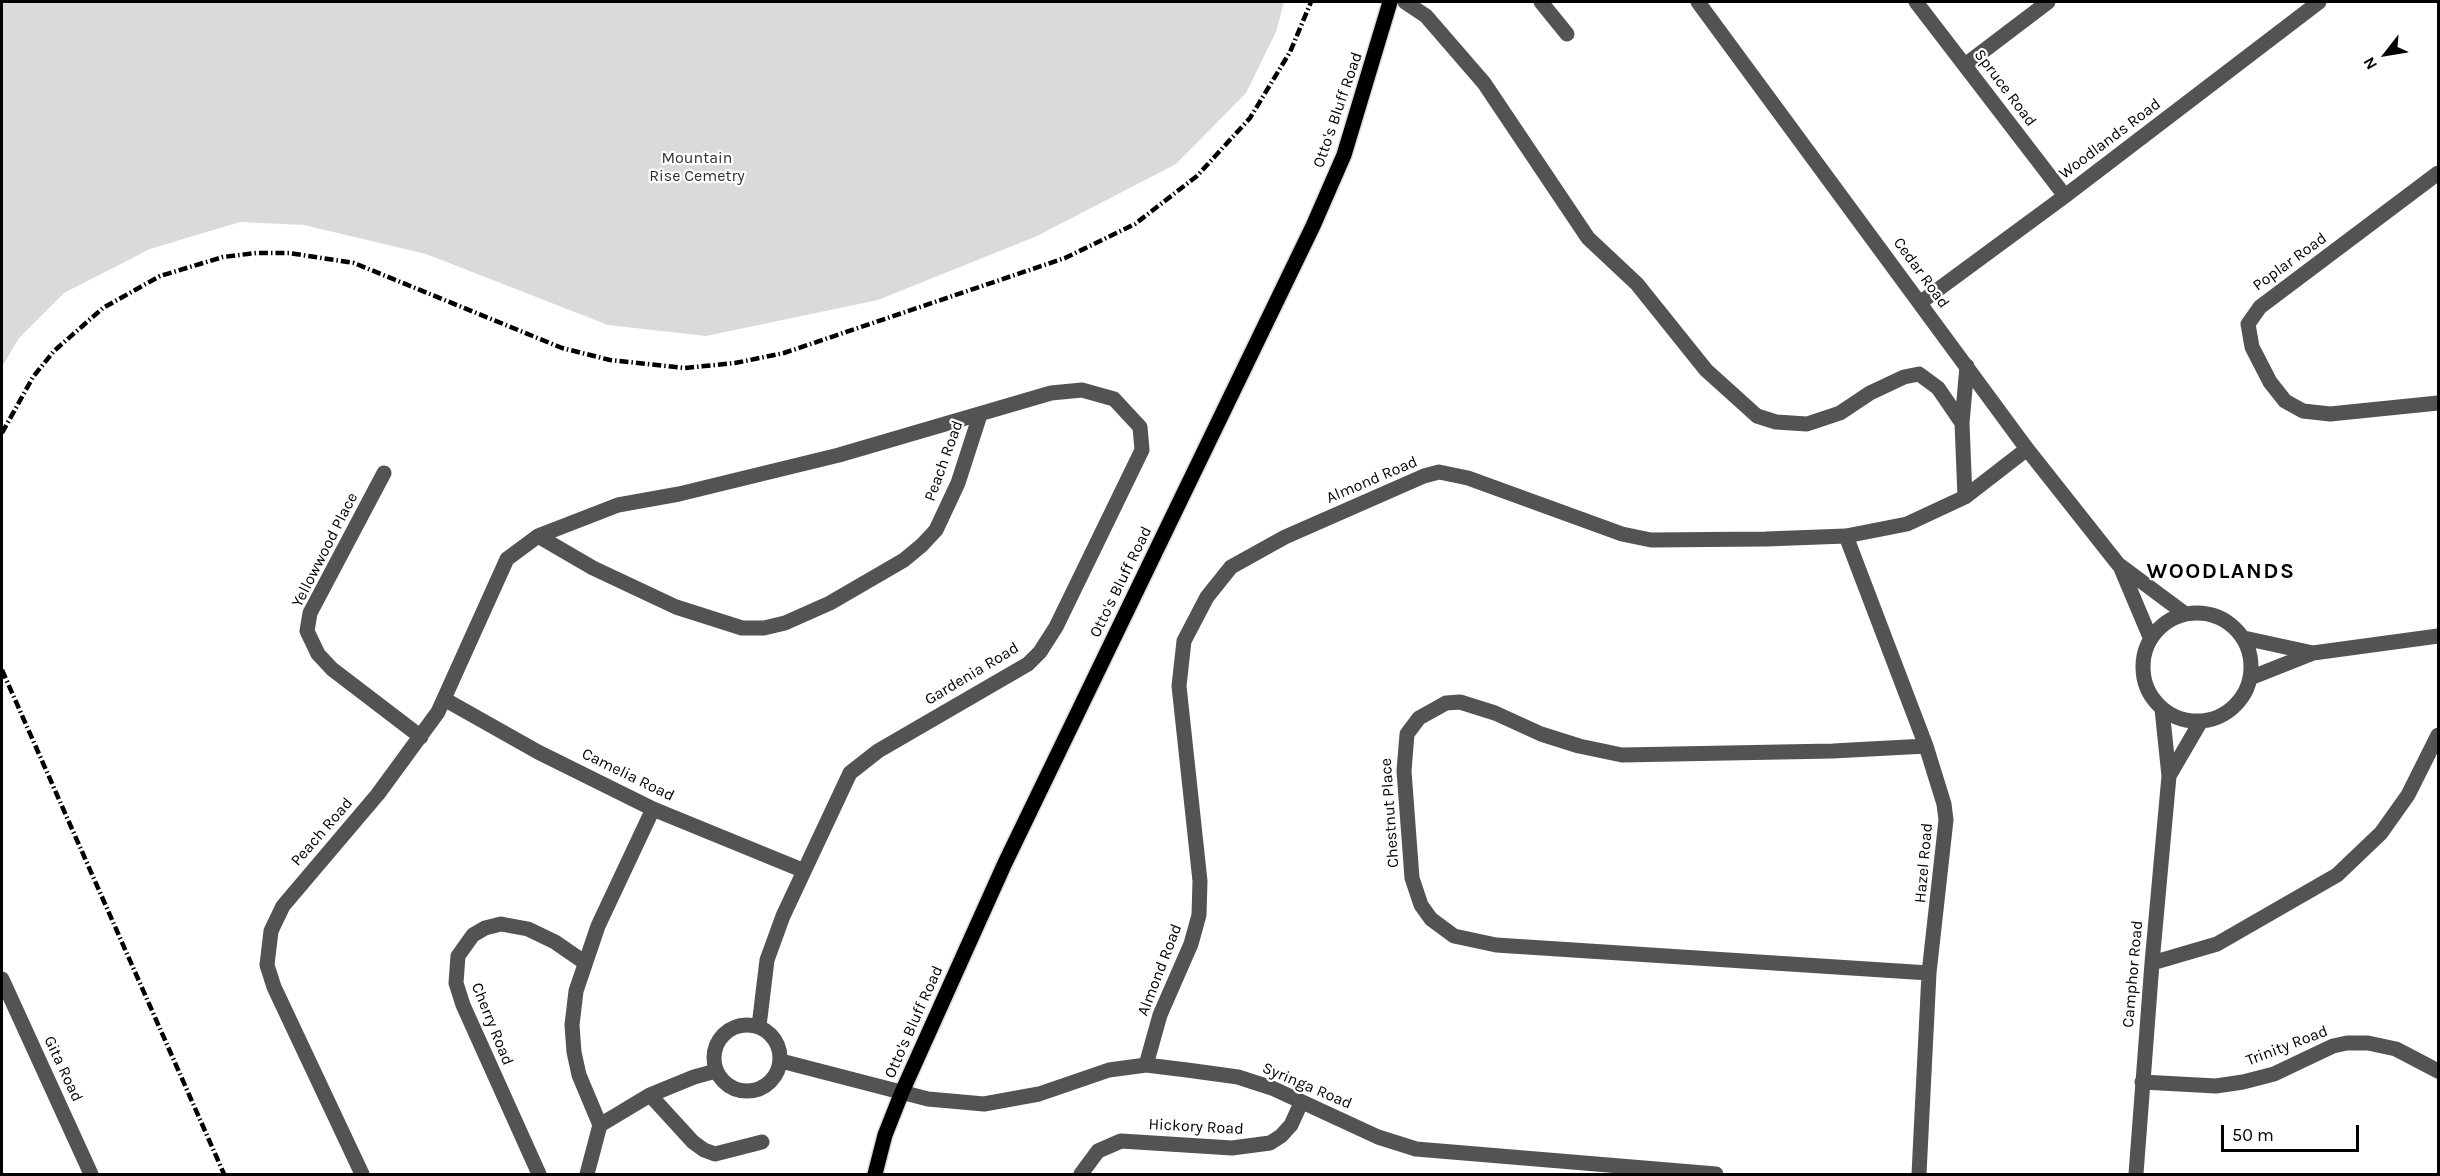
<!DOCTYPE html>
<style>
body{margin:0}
#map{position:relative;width:2440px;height:1176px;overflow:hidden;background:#fff;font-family:Karla,sans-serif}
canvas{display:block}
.frame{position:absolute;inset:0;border:3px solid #000;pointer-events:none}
.north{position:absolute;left:2356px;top:24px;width:60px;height:60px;-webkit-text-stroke:4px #fff;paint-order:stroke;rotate:239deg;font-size:16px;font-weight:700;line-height:24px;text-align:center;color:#000}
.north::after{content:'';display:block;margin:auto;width:21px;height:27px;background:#000;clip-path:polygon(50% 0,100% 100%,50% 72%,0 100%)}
.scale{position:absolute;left:2221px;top:1125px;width:138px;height:27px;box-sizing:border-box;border:3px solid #000;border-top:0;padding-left:8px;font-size:18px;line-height:21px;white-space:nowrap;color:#000;-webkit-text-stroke:4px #fff;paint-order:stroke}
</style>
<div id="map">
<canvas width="2440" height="1176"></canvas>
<div class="frame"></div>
<div class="north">N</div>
<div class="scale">50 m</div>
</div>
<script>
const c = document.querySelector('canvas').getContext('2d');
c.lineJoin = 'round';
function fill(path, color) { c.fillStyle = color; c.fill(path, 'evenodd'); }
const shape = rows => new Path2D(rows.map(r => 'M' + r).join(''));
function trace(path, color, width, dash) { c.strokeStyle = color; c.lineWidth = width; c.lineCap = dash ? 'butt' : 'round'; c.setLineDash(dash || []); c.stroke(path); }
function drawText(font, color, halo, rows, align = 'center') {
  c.font = font + ' Karla,sans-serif'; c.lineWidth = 4.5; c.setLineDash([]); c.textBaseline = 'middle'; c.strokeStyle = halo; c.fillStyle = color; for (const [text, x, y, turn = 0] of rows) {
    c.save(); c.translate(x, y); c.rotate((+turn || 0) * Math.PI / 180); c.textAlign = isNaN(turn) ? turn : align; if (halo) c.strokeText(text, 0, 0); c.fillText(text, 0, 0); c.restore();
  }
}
fill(shape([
 [2,2,1284,2,1276,32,1246,93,1176,164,1037,236,878,300,706,336,608,325,426,254,304,225,240,222,150,249,64,293,19,338,2,367]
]), '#dadada');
const major = shape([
 [875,1174,885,1135,902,1092,1005,863,1313,226,1344,155,1390,2]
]);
trace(major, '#dbdbdb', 18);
trace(shape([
 [1405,2,1426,16,1484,83,1588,238,1637,284,1706,370,1757,416,1776,422,1807,424,1840,413,1870,393,1904,377,1919,374,1938,388,1962,423],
 [1541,2,1567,34],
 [1698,2,2027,449,2118,564,2184,613],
 [1916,2,2065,196],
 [1965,65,2048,2],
 [2438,173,2260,307,2248,324,2252,347,2270,382,2285,401,2303,411,2330,414,2438,403],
 [1921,302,2065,196,2319,2],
 [384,473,310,613,307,631,318,654,332,669,421,737],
 [1965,497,1962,423,1967,366],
 [538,536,593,568,676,607,742,628,764,628,785,623,830,603,904,560,922,545,936,530,958,483,980,415],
 [1846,536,1926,746,1944,804,1946,820,1929,973,1919,1174],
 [2120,566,2150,637],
 '2143 667a54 54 0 1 1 108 0a54 54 0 1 1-108 0Z',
 [2244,638,2313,653],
 [2250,678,2313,653,2438,636],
 [444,699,538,752,653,809,802,870],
 [1926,746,1833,751,1622,755,1579,746,1541,734,1495,713,1460,702,1446,703,1419,718,1407,734,1404,771,1412,878,1421,905,1431,919,1454,936,1496,945,1929,973],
 [2169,776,2201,721],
 [2152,963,2217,944,2337,875,2381,833,2408,795,2438,735],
 [2,979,91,1174],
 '714 1058a33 33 0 1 1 66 0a33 33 0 1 1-66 0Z',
 [781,1061,928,1099,984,1104,1039,1094,1109,1070,1146,1065,1187,1070,1238,1077,1272,1088,1378,1137,1416,1149,1716,1174],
 [1146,1065,1160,1015,1191,944,1199,915,1200,881,1179,686,1184,641,1207,597,1231,567,1285,537,1424,476,1439,472,1468,478,1622,534,1651,540,1766,539,1846,536,1907,524,1965,497,2027,449],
 [2142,1082,2216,1086,2243,1082,2274,1074,2333,1046,2347,1043,2368,1043,2396,1049,2438,1071],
 [650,1095,693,1142,704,1150,715,1154,762,1142],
 [600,1125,579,1075,574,1052,572,1025,576,991,598,926,653,809],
 [362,1174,274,987,267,965,271,931,283,906,378,794,438,712,507,559,538,536,618,505,679,494,839,455,1051,393,1082,390,1114,399,1140,427,1142,450,1056,627,1040,652,1028,664,878,751,850,773,783,916,767,960,759,1026],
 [539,1174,463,1005,456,983,458,956,473,935,485,928,501,924,528,929,555,942,584,962],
 [587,1174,600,1125,650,1095,694,1077,716,1071],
 [1081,1174,1098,1151,1121,1141,1232,1148,1270,1143,1281,1136,1291,1125,1301,1103],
 [2136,1174,2152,963,2169,776,2162,709]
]), '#535353', 15);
trace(major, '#000', 15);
trace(shape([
 [2,433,33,377,54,351,103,308,160,276,223,257,256,253,289,253,354,263,562,348,610,360,685,368,735,363,784,353,1065,258,1135,224,1197,176,1250,118,1290,52,1311,2],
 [2,670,224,1174]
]), '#000', 4.5, [9, 3, 1.5, 3]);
drawText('16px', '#000', '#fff', [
 ["Spruce Road",2005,88,53],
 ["Otto's Bluff Road",1338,110,-71],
 ["Woodlands Road",2110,139,-37],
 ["Poplar Road",2290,262,-36],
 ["Cedar Road",1921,273,54],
 ["Peach Road",944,461,-70],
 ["Almond Road",1372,480,-23],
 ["Yellowwood Place",325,550,-63],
 ["Otto's Bluff Road",1121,582,-64],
 ["Gardenia Road",972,674,-31],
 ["Camelia Road",628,775,26],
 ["Chestnut Place",1390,813,-94],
 ["Peach Road",322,832,-49],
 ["Hazel Road",1924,863,-85],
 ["Almond Road",1160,970,-69],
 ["Camphor Road",2133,974,-85],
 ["Otto's Bluff Road",914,1022,-66],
 ["Cherry Road",492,1024,68],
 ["Trinity Road",2287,1046,-21],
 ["Gita Road",63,1069,65],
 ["Syringa Road",1307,1086,23],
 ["Hickory Road",1196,1127,3]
]);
drawText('16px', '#313131', '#fff', [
 ["Mountain",697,158],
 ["Rise Cemetry",697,176]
]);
c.letterSpacing = '1.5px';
drawText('bold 22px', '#000', '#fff', [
 ["WOODLANDS",2221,572]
]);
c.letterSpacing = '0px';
</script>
